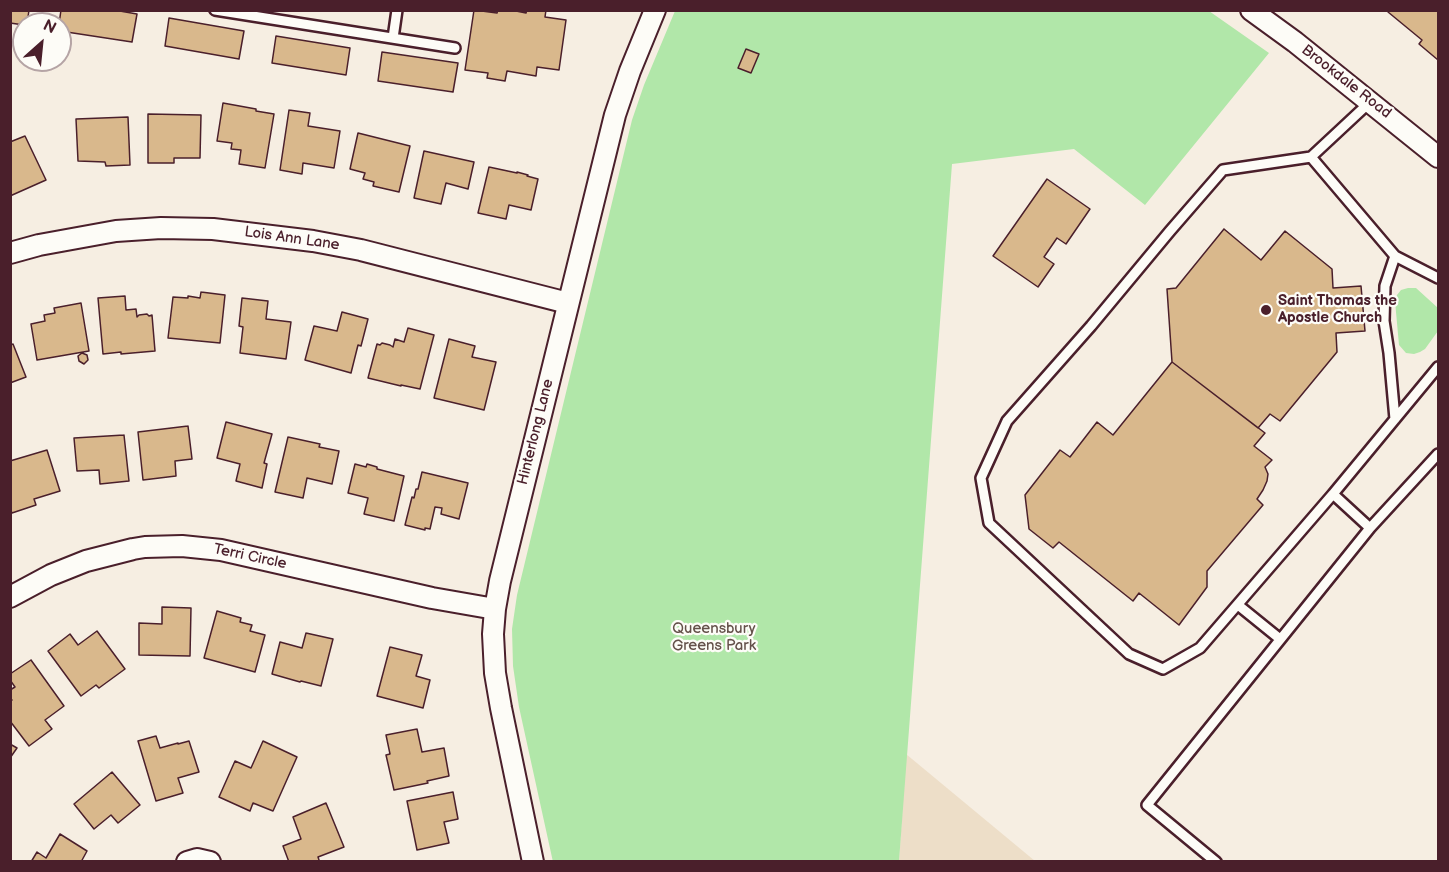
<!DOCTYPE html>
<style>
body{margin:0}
#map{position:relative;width:1449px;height:872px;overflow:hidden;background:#f6eee2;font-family:"Balsamiq Sans",sans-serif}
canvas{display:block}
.frame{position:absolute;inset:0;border:12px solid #4a1f2b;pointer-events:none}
.north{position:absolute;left:12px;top:12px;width:60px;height:60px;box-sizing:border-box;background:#fdfcf7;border:2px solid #b5a4a5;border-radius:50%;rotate:27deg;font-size:16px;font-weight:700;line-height:24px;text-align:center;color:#4a1f2b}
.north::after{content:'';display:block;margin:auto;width:21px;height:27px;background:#4a1f2b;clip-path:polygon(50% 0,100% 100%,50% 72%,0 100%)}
</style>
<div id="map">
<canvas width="1449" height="872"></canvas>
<div class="frame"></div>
<div class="north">N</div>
</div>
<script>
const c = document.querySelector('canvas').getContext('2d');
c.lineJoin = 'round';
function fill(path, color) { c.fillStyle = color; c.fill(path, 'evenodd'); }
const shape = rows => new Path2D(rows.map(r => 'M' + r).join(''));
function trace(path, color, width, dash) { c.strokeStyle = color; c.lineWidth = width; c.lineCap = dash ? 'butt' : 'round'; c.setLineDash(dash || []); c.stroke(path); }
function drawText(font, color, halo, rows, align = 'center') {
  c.font = font + ' "Balsamiq Sans",sans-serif'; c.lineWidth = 4.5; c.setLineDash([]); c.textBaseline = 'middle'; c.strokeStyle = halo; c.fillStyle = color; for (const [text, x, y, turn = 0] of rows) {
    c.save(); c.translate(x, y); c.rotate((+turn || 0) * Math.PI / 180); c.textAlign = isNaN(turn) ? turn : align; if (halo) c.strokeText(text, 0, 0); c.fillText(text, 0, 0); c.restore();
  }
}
fill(shape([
 [906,754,1035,861,899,862]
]), '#eddec8');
fill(shape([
 [675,11,1209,11,1269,53,1145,205,1074,149,952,164,899,861,553,862,519,707,513,666,512,629,517,595,632,120,644,85],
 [1408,288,1416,288,1438,308,1438,331,1425,349,1420,352,1414,354,1406,353,1399,345,1395,301,1397,295,1401,290]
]), '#b1e7a9');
const building = shape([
 [10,10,29,10,27,24,24,24,24,25,10,23,10,10],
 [61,10,114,10,137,14,132,42,60,31,60,24,59,24,61,10],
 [474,10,497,13,498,10,511,10,526,13,527,10,546,10,545,17,566,20,559,70,537,67,536,76,507,71,505,81,487,78,488,73,465,70,474,10],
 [1390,10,1438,10,1438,60,1419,44,1422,40,1388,12,1390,10],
 [169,18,244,31,239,59,165,46,169,18],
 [276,36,350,48,346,75,272,63,276,36],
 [746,49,759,54,751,73,738,68,746,49],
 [382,52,458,63,453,92,378,81,382,52],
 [223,103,256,109,256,111,274,114,265,168,239,164,241,150,231,149,232,143,217,141,223,103],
 [289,110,310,113,308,126,340,131,334,168,303,163,302,174,280,170,289,110],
 [148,114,201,115,200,158,174,158,174,163,148,163,148,114],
 [128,117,130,165,106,166,105,162,78,161,76,119,128,117],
 [358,133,410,146,399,192,373,186,374,182,363,179,365,173,350,169,358,133],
 [25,136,46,180,10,196,10,142,25,136],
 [424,151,474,162,468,189,446,183,441,204,414,198,424,151],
 [489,167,517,173,517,172,528,175,527,176,538,179,531,210,509,205,506,219,478,213,489,167],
 [1047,179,1090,209,1066,244,1057,238,1044,257,1054,264,1038,287,993,256,1047,179],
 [1224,229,1261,260,1285,231,1332,269,1333,288,1361,286,1365,331,1336,333,1337,352,1280,421,1270,414,1258,428,1172,362,1167,289,1176,288,1224,229],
 [201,292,225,295,220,343,168,338,173,297,188,298,188,296,200,298,201,292],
 [125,296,126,310,136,309,137,317,139,315,147,314,149,316,152,315,155,351,121,354,121,352,103,354,98,298,125,296],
 [242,298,268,301,266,319,291,322,286,359,240,353,243,327,239,326,242,298],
 [81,303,89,351,37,360,31,324,45,321,44,315,55,313,54,308,81,303],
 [342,312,368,319,361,346,358,345,351,373,305,360,314,326,337,331,342,312],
 [408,328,434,335,420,389,401,385,401,386,368,378,377,344,380,345,382,343,390,345,393,347,395,339,404,342,408,328],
 [449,339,475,346,472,357,496,362,484,410,434,398,449,339],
 [13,344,26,377,10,383,10,345,13,344],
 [82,353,87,355,88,360,84,364,79,361,78,356,82,353],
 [1172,362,1265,433,1254,446,1272,460,1265,467,1268,474,1267,481,1263,490,1257,499,1263,505,1207,571,1207,587,1179,625,1139,593,1133,601,1059,542,1053,548,1029,529,1025,495,1060,450,1070,457,1097,422,1113,435,1172,362],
 [226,422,272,434,264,463,267,464,262,488,236,481,240,464,217,458,226,422],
 [188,426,192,459,175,461,176,476,143,480,138,432,188,426],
 [124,435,129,481,100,484,99,470,77,471,74,438,124,435],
 [288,437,320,444,319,447,339,451,332,484,307,478,303,498,275,492,288,437],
 [47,450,60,491,34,499,36,505,12,513,10,508,10,461,47,450],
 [355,464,366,467,367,464,377,467,377,469,404,476,394,521,364,514,368,498,348,493,355,464],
 [422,472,468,483,459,519,441,514,442,508,435,507,430,529,425,528,425,530,405,525,412,497,414,498,416,489,418,489,422,472],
 [162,607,191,608,190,656,139,655,139,623,162,624,162,607],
 [217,611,241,618,240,622,252,625,250,631,265,635,255,672,204,658,217,611],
 [97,631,125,669,99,688,96,685,81,696,48,651,70,634,78,645,97,631],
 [306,633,333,639,321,686,301,681,300,682,272,674,280,642,302,648,306,633],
 [390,647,422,655,416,676,430,680,423,708,377,696,390,647],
 [31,660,64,706,45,720,52,729,29,746,10,721,10,701,12,700,10,698,10,690,15,687,10,680,10,674,31,660],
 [417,729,422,752,444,748,449,776,427,781,428,783,394,790,386,755,390,754,386,735,417,729],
 [156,736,160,748,178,743,178,744,189,741,199,772,178,778,183,793,156,801,138,741,156,736],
 [263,741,297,757,273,811,253,803,250,811,219,797,235,761,251,768,263,741],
 [10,744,17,748,10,758,10,744],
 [112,772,140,805,118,823,111,815,94,829,74,804,112,772],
 [453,792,458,819,444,822,449,843,417,850,407,801,453,792],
 [326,803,344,847,318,857,319,860,317,862,289,862,283,846,301,839,293,817,326,803],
 [60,834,87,851,81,862,31,862,37,852,46,858,60,834]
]);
fill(building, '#d9b88c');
trace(building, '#4a1f2b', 1.5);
const lane = shape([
 [215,10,455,48],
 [393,38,397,10],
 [1311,157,1395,256,1438,278],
 [1395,256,1385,286,1384,321,1389,353,1395,419],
 [1333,494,1200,648,1163,669,1129,654,989,523,981,478,1007,421,1091,326,1170,231,1223,170,1311,157,1370,102],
 [1370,528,1333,494,1438,367],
 [1238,605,1280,639],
 [1216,862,1147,805,1370,528,1438,454]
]);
const street = shape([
 [1251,10,1295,42,1438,157],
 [10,253,39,245,116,231,161,228,213,229,313,241,361,250,568,303],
 [10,597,51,575,86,561,133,549,145,547,182,546,221,550,432,598,495,609],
 [187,862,197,859,210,862],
 [533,862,501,708,495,673,493,634,495,609,500,581,615,115,630,71,655,10]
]);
trace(lane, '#4a1f2b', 14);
trace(street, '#4a1f2b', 24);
trace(lane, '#fdfcf7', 9);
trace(street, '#fdfcf7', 20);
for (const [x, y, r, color] of [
 [1266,310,6,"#4a1f2b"]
]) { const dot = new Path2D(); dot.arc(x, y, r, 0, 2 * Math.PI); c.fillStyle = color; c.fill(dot); trace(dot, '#fdfcf7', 2); }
drawText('15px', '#4a1f2b', '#fdfcf7', [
 ["Brookdale Road",1346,82,38],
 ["Lois Ann Lane",292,239,8],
 ["Hinterlong Lane",536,432,-76],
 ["Terri Circle",250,557,12]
]);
drawText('bold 15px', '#4a1f2b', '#fdfcf7', [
 ["Saint Thomas the",1278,301],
 ["Apostle Church",1278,318]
], 'left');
drawText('15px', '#64514a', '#fdfcf7', [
 ["Queensbury",714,629],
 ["Greens Park",714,646]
]);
</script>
